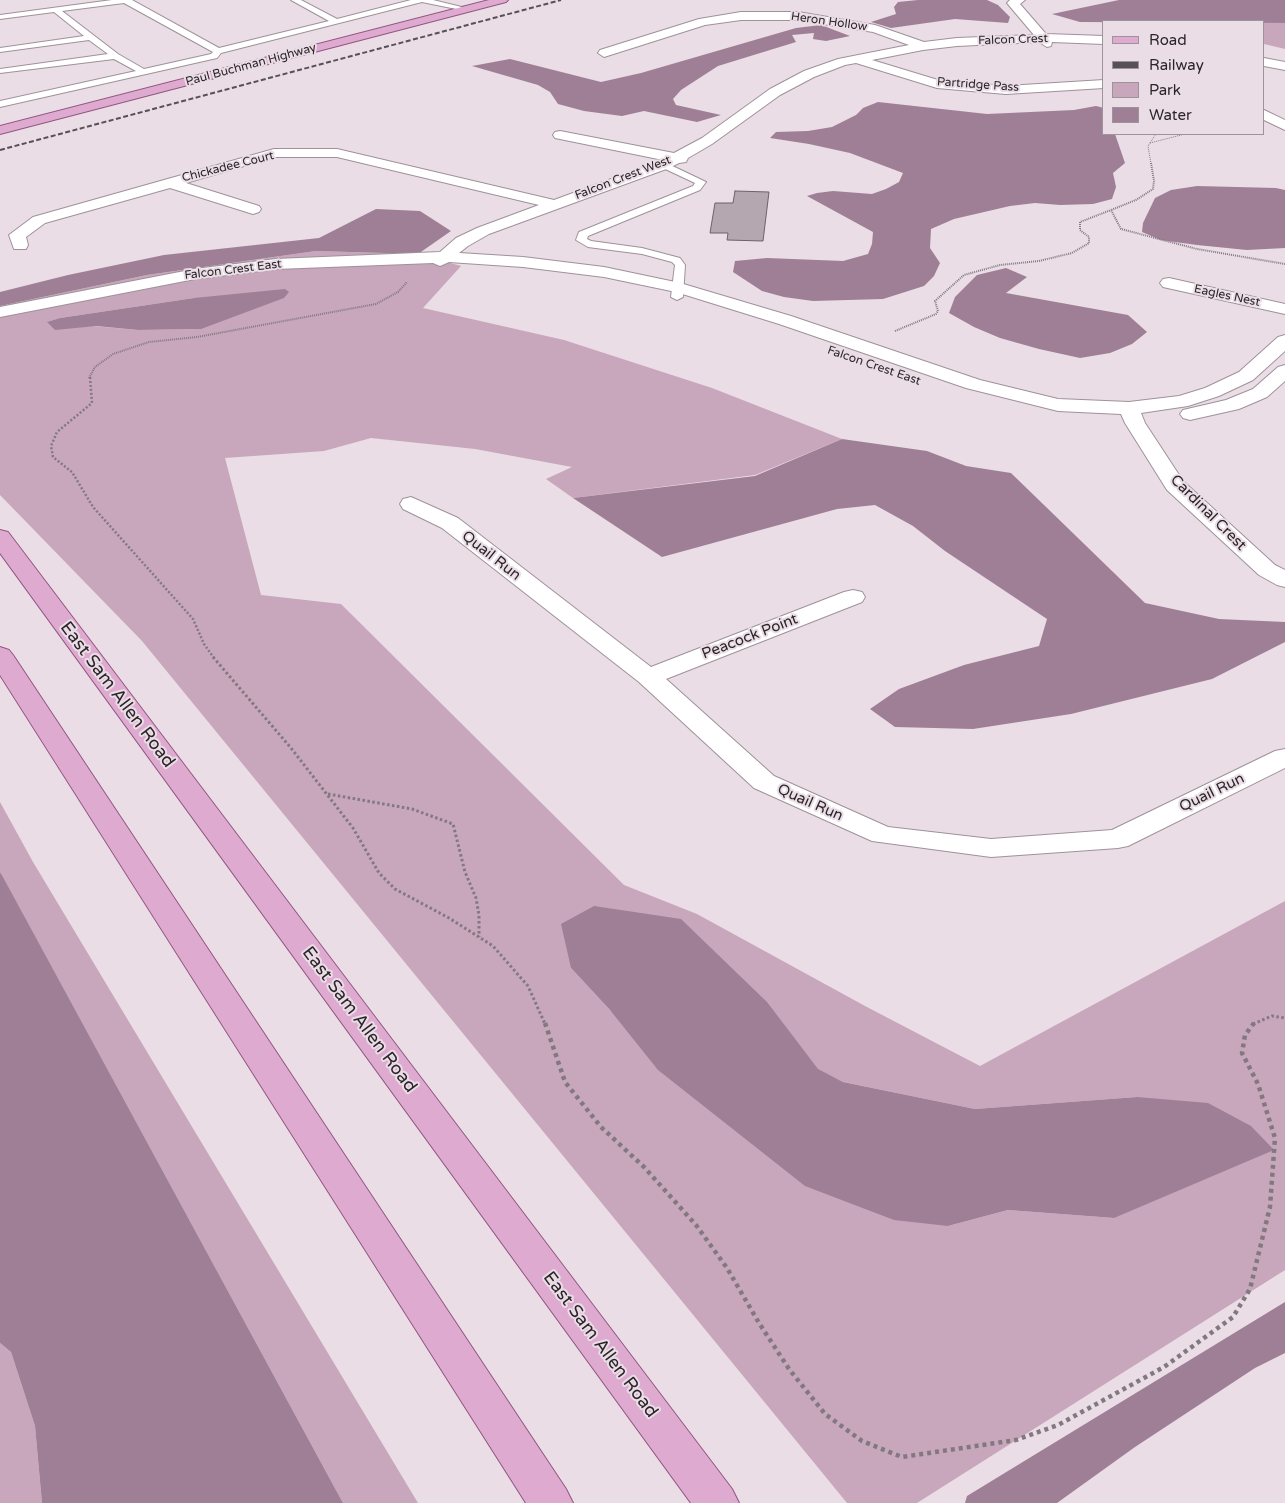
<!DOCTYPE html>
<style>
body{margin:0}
#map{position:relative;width:1285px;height:1503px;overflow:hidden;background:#eadde6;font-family:"Varela Round",sans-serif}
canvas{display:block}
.legend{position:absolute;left:1102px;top:20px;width:162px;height:115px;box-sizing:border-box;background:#eadde6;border:1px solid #9d939a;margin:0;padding:6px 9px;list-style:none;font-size:15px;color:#2a2529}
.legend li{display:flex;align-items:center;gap:10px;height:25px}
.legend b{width:25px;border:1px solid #9d939a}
</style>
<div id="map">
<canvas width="1285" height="1503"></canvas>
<ul class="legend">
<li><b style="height:6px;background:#dfaad0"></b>Road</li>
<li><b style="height:6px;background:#575156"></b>Railway</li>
<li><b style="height:14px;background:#c8a7bd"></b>Park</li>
<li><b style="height:14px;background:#9f7f95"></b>Water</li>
</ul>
</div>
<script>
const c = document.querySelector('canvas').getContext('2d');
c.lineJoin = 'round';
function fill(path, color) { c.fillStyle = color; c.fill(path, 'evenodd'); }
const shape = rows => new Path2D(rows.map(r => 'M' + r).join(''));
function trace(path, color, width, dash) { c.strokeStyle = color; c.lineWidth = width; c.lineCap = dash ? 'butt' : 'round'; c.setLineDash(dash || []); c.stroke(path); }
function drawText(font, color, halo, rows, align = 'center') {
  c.font = font + ' "Varela Round",sans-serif'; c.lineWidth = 4; c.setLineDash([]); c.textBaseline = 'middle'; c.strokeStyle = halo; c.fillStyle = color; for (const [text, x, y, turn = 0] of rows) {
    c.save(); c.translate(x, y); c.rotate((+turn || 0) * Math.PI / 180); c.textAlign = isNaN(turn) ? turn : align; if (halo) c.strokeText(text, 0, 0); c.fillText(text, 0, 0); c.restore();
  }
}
fill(shape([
 [1264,23,1285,23,1285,49,1264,44],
 [316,251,418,254,461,266,423,308,564,340,712,388,842,439,755,475,573,498,546,479,572,467,475,449,371,438,324,451,225,458,261,595,341,604,624,885,697,914,865,1006,980,1066,1285,901,1285,1270,917,1503,847,1503,142,641,0,495,0,306,147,275],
 [194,298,201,329,138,330,48,322,60,318],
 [571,968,768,1003,818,1070,843,1082,975,1109,1137,1097,1114,1218,1008,1210,948,1226,610,1010],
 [0,802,33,862,418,1503,343,1503,0,872],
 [0,1343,11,1352,35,1426,42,1503,0,1503]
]), '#c8a7bd');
fill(shape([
 [918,0,987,0,998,5,1010,17,1008,23,955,19,891,28,871,22,896,14,894,7,898,2],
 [1119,0,1285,0,1285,23,1080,22,1052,14],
 [821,25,850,36,826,41,813,39,814,33,792,35,796,42,718,66,681,90,673,99,676,105,721,115,697,122,644,111,622,116,584,111,558,104,550,92,538,85,472,66,510,59,601,82,641,73,796,28],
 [878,102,987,114,1074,110,1096,106,1104,108,1104,134,1115,134,1125,163,1113,173,1116,187,1112,199,1093,204,1060,205,1035,203,1010,206,954,219,931,229,930,248,940,263,934,276,924,286,883,299,813,301,784,297,762,291,733,272,735,261,767,258,843,261,868,254,872,244,873,232,807,196,817,193,833,191,872,194,886,189,899,182,903,173,850,153,809,144,770,138,776,132,808,131,832,127,856,115,863,108],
 [1197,186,1276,188,1285,190,1285,248,1247,250,1197,245,1161,240,1142,232,1143,223,1155,198,1171,190],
 [376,209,420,211,451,231,418,254,316,251,147,275,0,306,0,292,68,275,164,255,319,238],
 [1006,268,1027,277,1006,293,1128,315,1147,332,1132,344,1110,353,1080,358,1039,349,1000,338,974,327,949,313,955,297,977,275],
 [285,289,289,292,284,298,201,329,138,330,96,326,55,330,47,322,60,318,194,298],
 [842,439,927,451,966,466,1011,473,1145,603,1219,619,1285,622,1285,642,1212,679,1071,714,973,729,895,727,870,709,899,689,964,665,1039,646,1047,619,945,551,913,526,875,505,837,509,662,557,573,498,755,476],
 [0,872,3,877,343,1503,42,1503,35,1426,11,1352,0,1343],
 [594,906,681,919,768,1003,818,1069,843,1082,975,1109,1137,1097,1208,1103,1251,1126,1274,1150,1114,1218,1008,1210,948,1226,894,1220,805,1186,658,1070,610,1010,571,968,561,924],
 [1285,1302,1285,1353,1255,1368,1135,1447,1057,1503,965,1503,967,1496]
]), '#9f7f95');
const building = shape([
 [735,191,769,192,763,241,727,240,728,233,710,233,715,203,733,203,735,191]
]);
fill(building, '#b4a7af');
trace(building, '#6d6269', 1);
const lane = shape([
 [112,0,132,0,219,48,329,21,291,0,301,0,337,19,411,0,433,0,470,9,466,11,422,2,221,53,217,58,0,107,0,101,136,71,114,59,0,73,0,69,108,54,89,40,0,52,0,48,84,36,54,12,0,19,0,15,112,0],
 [124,3,213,52,211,54,144,69,118,54,62,11,124,3],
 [664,162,706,182,700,190,588,236,587,239,591,241,642,248,680,258,685,265,683,297,677,300,671,297,675,265,672,262,642,254,588,247,576,240,579,232,693,186,695,183,661,167,659,165,664,162]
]);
const street = shape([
 [1010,0,1025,0,1020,4,1046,34,1104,36,1104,44,1052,42,1051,46,1047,47,1039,42,957,46,923,50,872,60,938,80,1006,86,1104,80,1104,88,1006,94,937,88,856,63,845,65,814,77,780,95,712,144,688,158,686,162,679,163,669,168,489,234,468,246,459,253,523,257,604,267,680,283,791,316,980,380,1058,399,1129,402,1179,396,1205,388,1239,372,1278,337,1285,335,1285,351,1253,380,1219,396,1188,406,1141,413,1145,423,1183,481,1275,565,1285,570,1285,587,1277,585,1259,575,1167,490,1125,423,1121,414,1058,411,966,388,779,324,676,292,604,277,523,267,449,262,440,266,433,263,276,269,195,279,0,317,0,307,195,269,276,259,440,252,456,238,477,228,539,205,337,157,275,157,186,183,259,206,261,209,259,212,253,214,170,188,45,223,26,237,28,245,26,249,14,249,9,235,33,217,274,149,337,149,554,200,663,160,555,138,553,135,555,132,560,131,674,153,702,138,770,89,804,71,838,59,909,45,873,32,798,20,741,20,705,25,604,57,598,53,600,50,699,19,741,12,798,12,875,25,924,42,957,38,1034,35,1007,3,1010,0],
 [1264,58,1285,62,1285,70,1264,66,1264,58],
 [1264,110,1285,120,1285,130,1264,120,1264,110],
 [1169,278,1285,304,1285,314,1163,287,1160,283,1163,279,1169,278],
 [1285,365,1285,381,1267,397,1239,409,1190,420,1183,418,1180,414,1183,410,1226,400,1253,389,1278,367,1285,365],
 [411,497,458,518,651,667,844,592,853,590,862,592,865,597,862,602,666,679,774,776,888,827,991,839,1112,830,1275,751,1285,749,1285,768,1128,846,1118,848,991,857,872,841,754,788,639,682,442,528,403,509,400,504,403,499,411,497]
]);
const primary = shape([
 [489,0,508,0,506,2,0,134,0,126,489,0],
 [0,530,8,532,732,1489,739,1503,691,1503,0,553,0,530],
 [0,647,9,650,13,655,566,1489,573,1503,526,1503,0,675,0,647]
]);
trace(lane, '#9e9299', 2);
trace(street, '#9e9299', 2);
trace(primary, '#915681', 2);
trace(shape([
 [1150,143,1185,134],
 [1151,164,1148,146,1156,134]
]), '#827980', 1, [1, 1]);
trace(shape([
 [1151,163,1154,181,1153,189,1136,200,1111,210,1121,229,1197,249,1285,264],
 [895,331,936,314,938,311,935,301,964,275,1000,265,1039,261,1072,253,1089,243,1089,237,1080,230,1080,222,1111,210],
 [89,378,95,367,113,354,149,342,197,337,376,304,398,292,407,282]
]), '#827980', 2, [1, 1]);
trace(shape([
 [90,377,92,403,57,432,51,446,53,457,72,472,93,507,193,619,204,644,214,658]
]), '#827980', 2.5, [2, 2]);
trace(shape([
 [213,657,291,748,353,828,379,873,395,889,449,918,493,946,528,986,545,1024],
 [328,794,412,809,453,824,465,872,476,898,479,915,479,937],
 [1253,1024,1272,1016,1285,1018]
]), '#827980', 3, [2.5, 2.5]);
trace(shape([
 [545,1023,565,1082,601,1127,644,1167,696,1225,727,1268,759,1323,789,1369,825,1414,862,1441,902,1457,1016,1440,1058,1425,1164,1367,1233,1317,1250,1289,1270,1207,1275,1138,1258,1084,1242,1053,1245,1035,1254,1023]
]), '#827980', 4.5, [4, 4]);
fill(lane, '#fff');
fill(street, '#fff');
fill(primary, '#dfaad0');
trace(shape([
 [0,150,561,0]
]), '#575156', 2, [5, 2.5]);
drawText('12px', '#2a2529', '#eadde6', [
 ["Heron Hollow",829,22,8],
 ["Falcon Crest",1013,40,-2],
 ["Paul Buchman Highway",251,65,-15],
 ["Partridge Pass",978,85,4],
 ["Chickadee Court",228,167,-14],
 ["Falcon Crest West",623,178,-21],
 ["Falcon Crest East",233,270,-7],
 ["Eagles Nest",1227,296,12],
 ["Falcon Crest East",874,366,19]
]);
drawText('15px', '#2a2529', '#eadde6', [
 ["Cardinal Crest",1208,513,45],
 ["Quail Run",491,556,38],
 ["Peacock Point",750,637,-21],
 ["Quail Run",1212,793,-26],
 ["Quail Run",810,803,24]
]);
drawText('18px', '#2a2529', '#eadde6', [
 ["East Sam Allen Road",117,695,53],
 ["East Sam Allen Road",359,1020,53],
 ["East Sam Allen Road",600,1345,53]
]);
</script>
